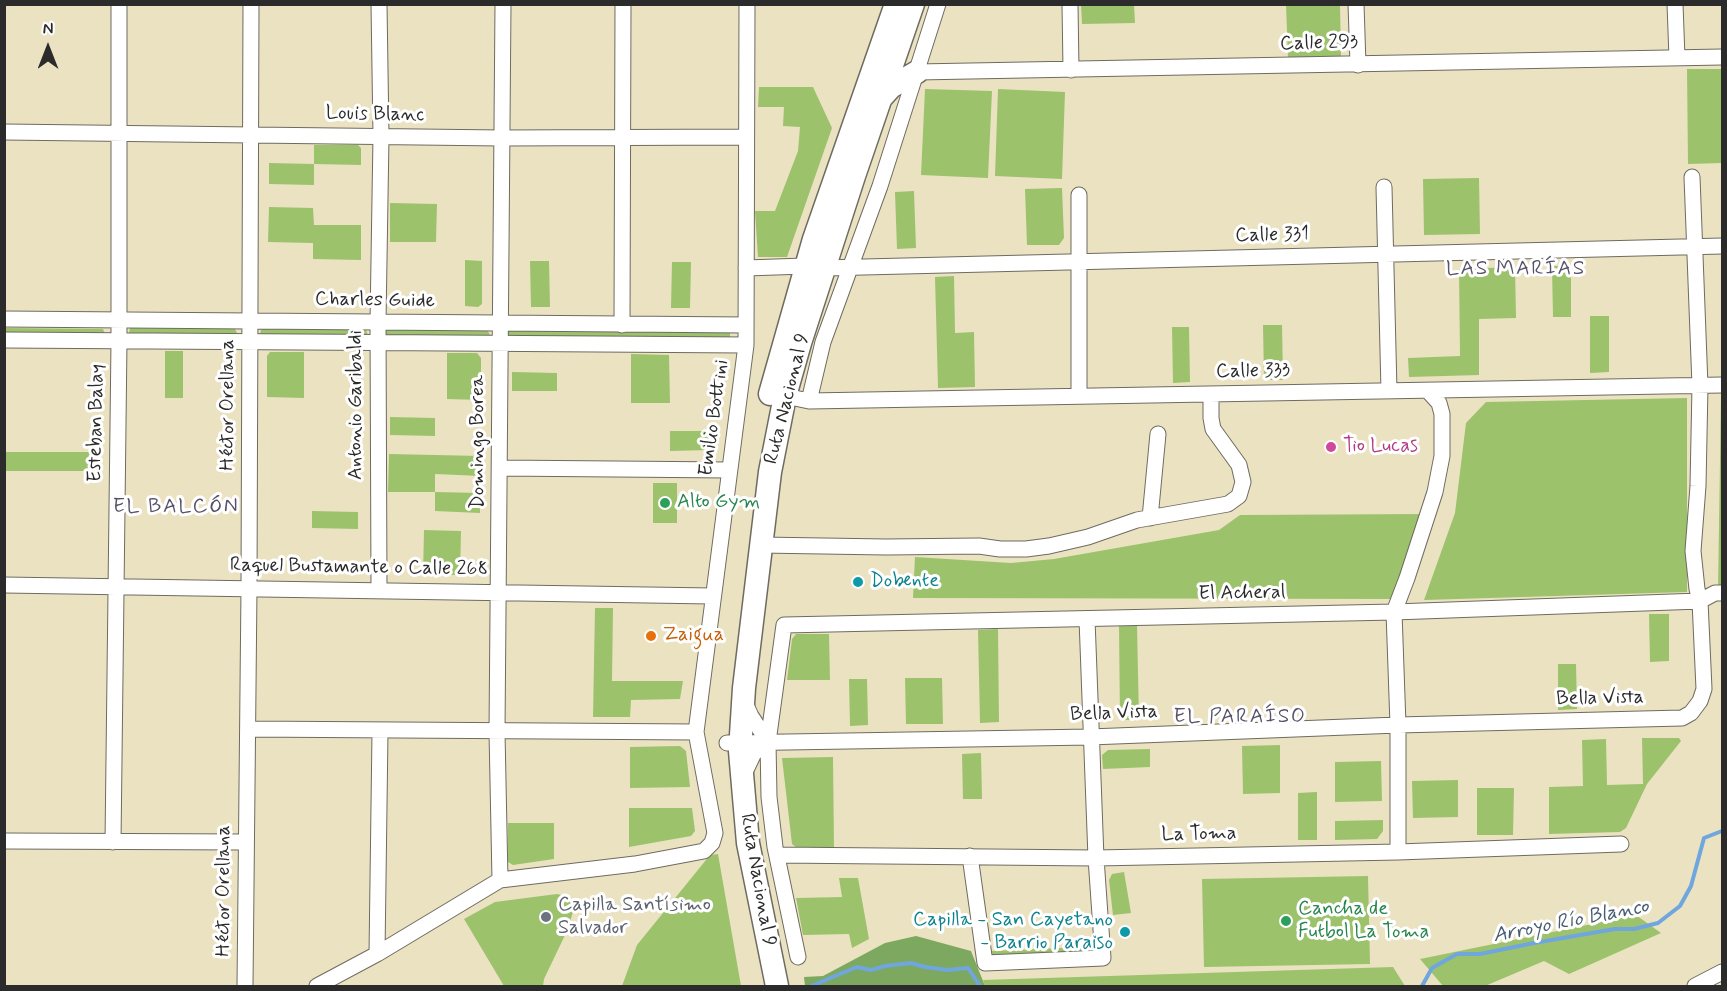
<!DOCTYPE html>
<meta charset="utf-8">
<style>
body{margin:0}
#map{position:relative;width:1727px;height:991px;overflow:hidden;background:#ebe2c2;font-family:Mynerve,sans-serif}
canvas{display:block}
.frame{position:absolute;inset:0;border:6px solid #2b2b2b;pointer-events:none}
.north{position:absolute;left:18px;top:18px;width:60px;height:60px;-webkit-text-stroke:4px #fff;paint-order:stroke;rotate:0deg;font-size:16px;font-weight:700;line-height:24px;text-align:center;color:#2b2b2b}
.north::after{content:'';display:block;margin:auto;width:21px;height:27px;background:#2b2b2b;clip-path:polygon(50% 0,100% 100%,50% 72%,0 100%)}
</style>
<div id="map">
<canvas width="1727" height="991"></canvas>
<div class="frame"></div>
<div class="north">N</div>
</div>
<script>
const c = document.querySelector('canvas').getContext('2d');
c.lineJoin = 'round';
function fill(path, color) { c.fillStyle = color; c.fill(path, 'evenodd'); }
const shape = rows => new Path2D(rows.map(r => 'M' + r).join(''));
function trace(path, color, width, dash) { c.strokeStyle = color; c.lineWidth = width; c.lineCap = dash ? 'butt' : 'round'; c.setLineDash(dash || []); c.stroke(path); }
function drawText(font, color, halo, rows, align = 'center') {
  c.font = font + ' Mynerve,sans-serif'; c.lineWidth = 6; c.setLineDash([]); c.textBaseline = 'middle'; c.strokeStyle = halo; c.fillStyle = color; for (const [text, x, y, turn = 0] of rows) {
    c.save(); c.translate(x, y); c.rotate((+turn || 0) * Math.PI / 180); c.textAlign = isNaN(turn) ? turn : align; if (halo) c.strokeText(text, 0, 0); c.fillText(text, 0, 0); c.restore();
  }
}
fill(shape([
 [1081,5,1134,5,1135,23,1082,24],
 [1286,5,1340,5,1341,58,1288,57],
 [1687,69,1722,69,1722,163,1688,164],
 [759,87,813,87,832,128,787,257,758,257,755,211,775,211,798,151,800,127,783,126,784,107,758,107],
 [925,89,992,91,988,178,921,175],
 [998,89,1065,92,1062,179,995,176],
 [314,145,358,145,361,148,361,165,314,164,314,185,269,184,269,163,314,164],
 [1479,178,1480,234,1424,235,1423,179],
 [1062,188,1064,238,1059,245,1027,245,1025,189],
 [914,191,916,248,897,249,895,192],
 [390,203,437,204,436,242,390,242],
 [269,207,313,208,314,225,361,225,361,260,313,259,313,243,268,242],
 [465,260,482,261,482,304,478,307,465,306],
 [530,261,549,261,550,307,531,307],
 [672,262,691,262,690,308,671,308],
 [1552,266,1571,266,1571,317,1553,317],
 [1515,267,1516,318,1479,319,1479,375,1409,377,1408,358,1460,356,1459,269],
 [954,276,955,333,974,332,975,387,938,388,935,277],
 [1590,316,1609,316,1609,372,1590,373],
 [1263,325,1282,325,1283,380,1264,380],
 [1172,327,1189,327,1190,382,1173,383],
 [5,328,103,329,105,334,5,335],
 [130,328,235,329,237,333,235,335,131,335,129,333],
 [261,329,366,330,368,335,367,337,260,335],
 [383,330,488,331,490,335,489,337,384,337],
 [508,331,727,333,730,333,730,337,507,337],
 [165,351,183,351,183,398,165,398],
 [270,352,304,352,304,398,267,397,267,356],
 [447,353,477,353,481,358,481,400,447,399],
 [631,354,669,355,670,403,631,403],
 [512,372,557,373,557,391,512,391],
 [1721,397,1722,397,1722,590,1718,590],
 [1687,398,1687,592,1424,600,1455,513,1466,423,1486,402],
 [390,417,435,418,435,436,390,435],
 [670,431,719,431,717,441,709,450,670,451],
 [4,452,97,452,97,471,5,471],
 [389,454,481,456,481,476,435,474,435,492,480,493,480,513,435,511,435,492,388,492],
 [653,483,677,483,677,523,653,523],
 [312,511,358,512,358,529,312,528],
 [1428,514,1397,599,913,598,915,557,1011,563,1054,559,1219,530,1240,515],
 [424,530,461,531,460,575,423,575],
 [595,608,613,608,612,681,683,681,680,699,631,700,630,717,593,717],
 [1649,614,1669,614,1669,661,1650,662],
 [1137,625,1139,720,1120,720,1119,626],
 [998,629,999,722,980,723,978,630],
 [796,634,829,634,830,680,787,680,792,639],
 [1558,664,1576,664,1577,709,1558,710],
 [905,678,942,678,943,724,906,724],
 [849,679,867,679,868,725,850,726],
 [1642,738,1679,738,1681,741,1647,784,1626,828,1620,832,1549,834,1549,787,1583,786,1582,740,1606,739,1607,785,1643,784],
 [1280,745,1280,793,1243,794,1242,746],
 [680,746,686,751,690,787,630,788,630,747],
 [1150,749,1150,767,1103,769,1102,755,1108,750],
 [981,753,982,799,963,799,962,754],
 [833,757,834,848,797,848,792,844,782,758],
 [1381,761,1382,801,1335,802,1335,762],
 [1458,780,1458,817,1413,818,1412,781],
 [1477,788,1514,788,1513,835,1477,835],
 [1317,792,1317,840,1298,840,1298,793],
 [629,808,692,808,695,831,691,836,629,847],
 [1383,820,1383,831,1377,839,1335,840,1335,821],
 [508,823,554,823,554,859,513,865,508,862],
 [718,854,741,986,622,986,637,945,710,855],
 [1124,872,1131,913,1113,915,1109,880,1112,874],
 [1368,876,1370,964,1204,967,1202,879],
 [839,878,858,878,869,939,852,948,849,934,803,935,796,898,842,897],
 [557,894,571,897,573,912,567,931,544,979,543,986,504,986,464,919,495,902],
 [1636,915,1661,933,1569,974,1544,961,1485,986,1443,986,1420,959],
 [1084,947,1086,957,1082,963,1003,970,993,964,992,951],
 [1393,967,1405,986,985,986,983,980]
]), '#9cc26c');
fill(shape([
 [916,936,971,951,985,986,805,986,804,977,823,976,885,943]
]), '#7da860');
trace(shape([
 [811,986,857,967,871,970,885,966,911,963,925,967,948,970,968,968,980,986],
 [1422,986,1432,968,1457,954,1480,954,1534,943,1615,929,1634,929,1658,923,1680,906,1691,886,1704,838,1722,831]
]), '#70a6de', 4);
const street = shape([
 [1070,4,1071,70],
 [1356,4,1358,65],
 [1675,4,1677,58],
 [917,72,1722,57],
 [4,132,502,138,745,137],
 [1384,187,1389,391],
 [1079,195,1079,395],
 [746,268,805,266],
 [823,268,1722,246],
 [4,319,746,325],
 [622,325,623,4],
 [4,340,746,345],
 [785,396,809,401,1722,385],
 [809,401,823,342,880,186,938,4],
 [500,468,729,470],
 [1150,518,1158,434],
 [760,545,886,547,979,546,1000,549,1026,549,1049,546,1088,537,1137,520,1228,504,1239,496,1243,482,1239,465,1213,429,1211,418,1211,394],
 [4,585,712,596],
 [379,589,378,322,381,136,379,4],
 [248,729,696,732],
 [727,743,1090,737,1398,725,1682,718,1691,713,1700,701,1704,689,1700,601,1697,589,1693,551,1698,486,1700,386,1692,177],
 [744,774,754,753,768,742,751,716,745,703],
 [4,841,246,842],
 [113,842,119,341,119,4],
 [1398,852,1398,725,1394,612,1407,578,1435,492,1442,456,1442,414,1439,403,1429,392],
 [777,855,1096,858,1398,852,1621,844],
 [970,856,985,963,1103,958,1096,858,1087,619],
 [500,880,497,732,503,4],
 [377,954,380,732],
 [798,957,775,847,769,797,768,742,784,625,1394,612,1700,601,1715,593,1722,593],
 [245,986,249,588,251,4],
 [317,986,377,954,500,880,635,864,704,851,712,843,715,833,696,732,746,345,747,4],
 [1695,986,1722,972]
]);
const primary = shape([
 [882,97,891,87,917,72],
 [770,394,814,239,896,4],
 [777,986,748,843,740,751,744,688,770,472,785,396,800,343,854,176,913,4]
]);
trace(street, '#6e6b60', 17);
trace(primary, '#6e6b60', 25);
trace(street, '#fff', 15);
trace(primary, '#fff', 22);
for (const [x, y, r, color] of [
 [1331,447,6,"#d1479c"],
 [665,503,6,"#2e9e5b"],
 [858,582,6,"#0f9aa8"],
 [651,636,6,"#e8710a"],
 [546,917,6,"#6b7280"],
 [1286,921,6,"#2e9e5b"],
 [1125,932,6,"#0f9aa8"]
]) { const dot = new Path2D(); dot.arc(x, y, r, 0, 2 * Math.PI); c.fillStyle = color; c.fill(dot); trace(dot, '#fff', 2); }
drawText('20px', '#2b2b2b', '#fff', [
 ["Calle 293",1319,44,-1],
 ["Louis Blanc",375,115,1],
 ["Calle 331",1272,236,-1],
 ["Charles Guide",375,301,1],
 ["Calle 333",1253,372,-1],
 ["Ruta Nacional 9",788,399,-76],
 ["Héctor Orellana",229,405,-90],
 ["Antonio Garibaldi",357,405,-90],
 ["Emilio Bottini",715,418,-82],
 ["Esteban Balay",97,423,-89],
 ["Domingo Borea",479,442,-90],
 ["Raquel Bustamante o Calle 268",359,568,1],
 ["El Acheral",1242,594,-1],
 ["Bella Vista",1600,699,-1],
 ["Bella Vista",1114,714,-2],
 ["La Toma",1199,835,-1],
 ["Ruta Nacional 9",757,880,80],
 ["Héctor Orellana",225,891,-90]
]);
drawText('20px', '#b23c85', '#fff', [
 ["Tio Lucas",1343,447]
], 'left');
drawText('20px', '#27864d', '#fff', [
 ["Alto Gym",677,503],
 ["Cancha de",1298,910],
 ["Futbol La Toma",1298,933]
], 'left');
drawText('20px', '#0d838f', '#fff', [
 ["Dobente",870,582],
 ["Capilla - San Cayetano",1113,921,"right"],
 ["- Barrio Paraiso",1113,944,"right"]
], 'left');
drawText('20px', '#c56008', '#fff', [
 ["Zaigua",663,636]
], 'left');
drawText('20px', '#5b616d', '#fff', [
 ["Capilla Santísimo",558,906],
 ["Salvador",558,929]
], 'left');
c.letterSpacing = '1.5px';
drawText('21px', '#575269', '#fff', [
 ["LAS MARÍAS",1516,270],
 ["EL BALCÓN",176,508],
 ["EL PARAÍSO",1240,718]
]);
c.letterSpacing = '0px';
drawText('italic 21px', '#475c73', '#fff', [
 ["Arroyo Río Blanco",1571,922,-11]
]);
</script>
